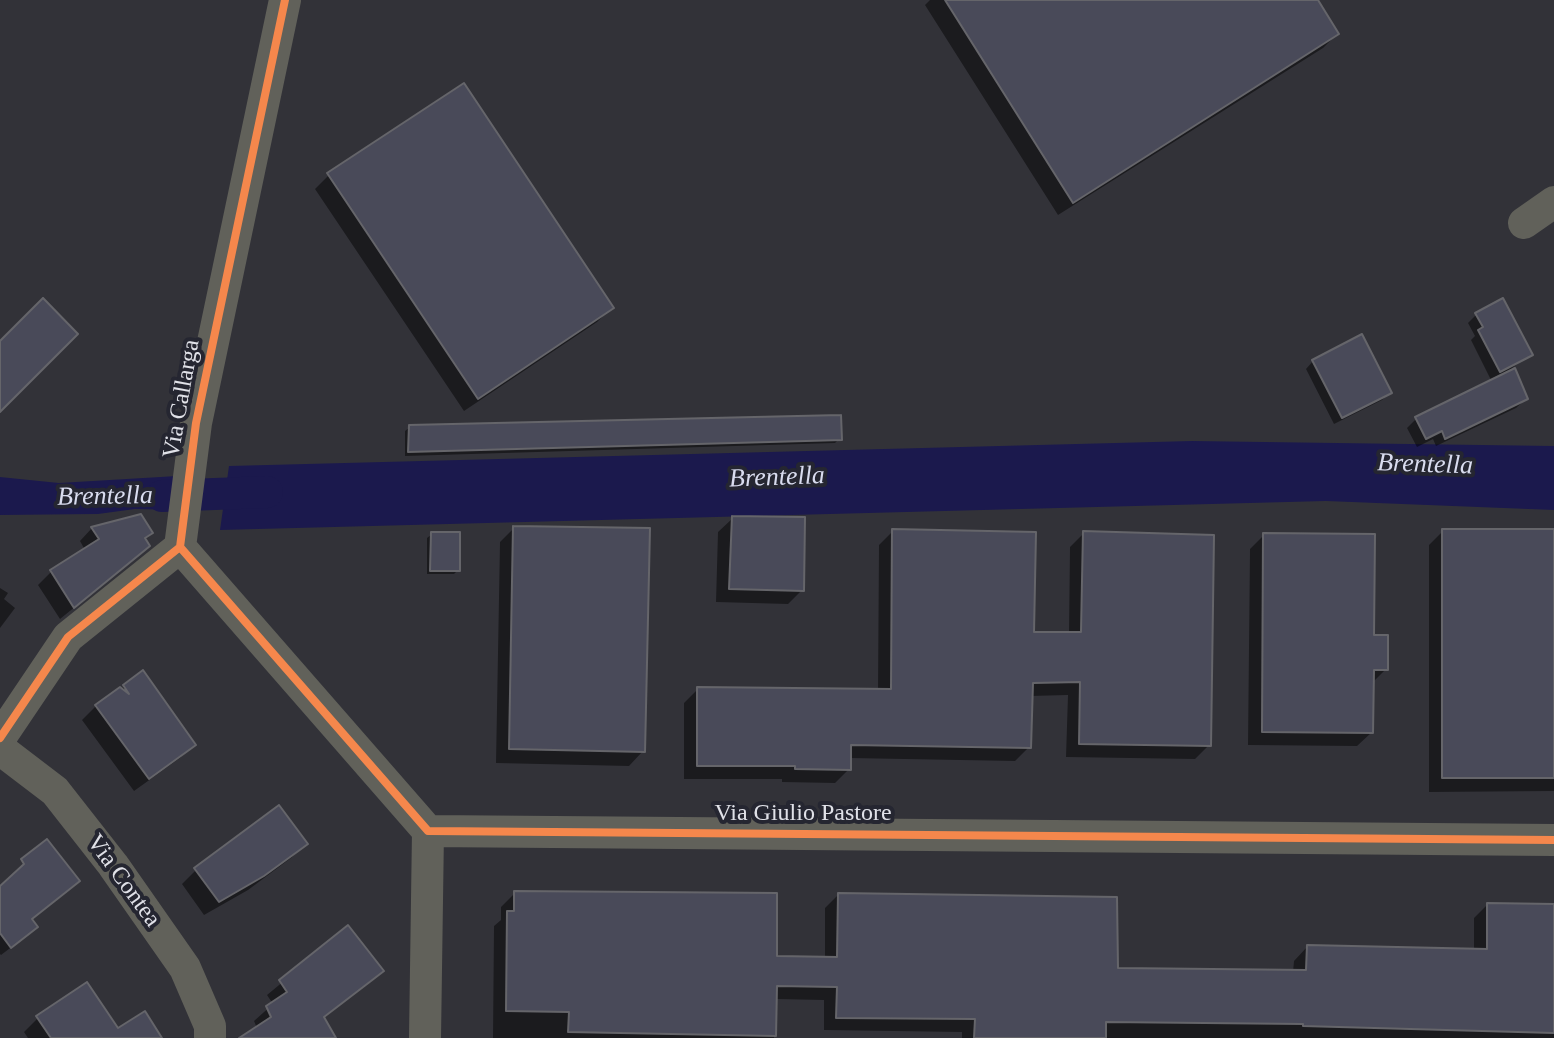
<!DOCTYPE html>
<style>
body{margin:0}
canvas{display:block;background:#323238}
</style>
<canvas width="1554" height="1038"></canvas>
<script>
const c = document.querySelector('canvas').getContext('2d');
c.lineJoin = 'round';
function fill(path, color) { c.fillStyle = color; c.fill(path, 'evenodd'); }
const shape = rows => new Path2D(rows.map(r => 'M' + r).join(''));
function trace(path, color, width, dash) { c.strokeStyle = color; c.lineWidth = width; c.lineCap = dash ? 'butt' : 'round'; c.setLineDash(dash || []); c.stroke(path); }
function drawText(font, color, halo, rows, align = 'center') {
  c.font = font + ' Georgia,serif'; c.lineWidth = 8; c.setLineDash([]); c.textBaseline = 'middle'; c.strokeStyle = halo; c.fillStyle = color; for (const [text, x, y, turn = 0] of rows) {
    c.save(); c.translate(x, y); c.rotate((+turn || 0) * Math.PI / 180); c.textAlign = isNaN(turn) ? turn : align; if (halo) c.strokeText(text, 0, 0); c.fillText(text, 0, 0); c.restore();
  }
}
fill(shape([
 [1192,441,1554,446,1554,510,1326,501,220,530,229,466],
 [177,476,176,510,135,509,98,514,0,515,0,477,59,483]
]), '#1b194d');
fill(shape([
 [930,0,1316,0,1337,34,1323,48,1058,215,925,5],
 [329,175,611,308,597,322,464,411,315,189],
 [1476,315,1530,355,1512,368,1526,399,1516,408,1436,446,1433,439,1417,447,1407,428,1416,419,1492,382,1471,340,1475,336,1468,323],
 [1313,361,1390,392,1382,400,1334,424,1306,369],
 [410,427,839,439,835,443,405,456,405,431],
 [733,518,802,590,788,604,716,602,718,532],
 [92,528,150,533,144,540,148,546,134,559,60,619,38,585,51,572,85,550,80,541],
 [514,528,643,751,629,766,496,763,500,542],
 [893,531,1032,634,1069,634,1070,547,1084,533,1209,745,1195,759,1066,757,1068,695,1030,696,1029,747,1015,761,849,758,849,769,835,783,782,782,782,779,684,779,684,703,698,689,878,691,879,545],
 [1443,531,1554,531,1554,791,1429,792,1429,545],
 [432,534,458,570,454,574,427,574,427,538],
 [1264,535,1386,669,1371,684,1371,733,1357,746,1248,745,1250,549],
 [0,588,8,593,4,599,15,608,0,628],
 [125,686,194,744,180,758,134,791,82,720,96,706],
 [305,844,291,858,248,890,204,915,182,884,196,870],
 [0,889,26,936,1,955,0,954],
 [515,893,775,958,825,959,825,908,838,895,1116,970,1293,972,1294,961,1307,947,1474,951,1474,918,1487,905,1554,906,1554,1038,962,1038,962,1032,824,1030,824,1000,775,999,774,1038,493,1038,494,926,501,920,501,907],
 [348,928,381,971,323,1019,333,1038,247,1038,257,1028,254,1021,273,1004,267,995],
 [38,1018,117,1031,160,1038,28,1038,24,1032]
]), '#0007');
trace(shape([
 [162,496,267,492]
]), '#1b194d', 32);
const building = shape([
 [945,0,1318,0,1339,34,1073,203,945,0],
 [464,83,614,308,478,399,327,173,464,83],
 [43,298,78,334,0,412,0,341,43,298],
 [1503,298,1533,355,1500,372,1478,330,1483,327,1475,313,1503,298],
 [1362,334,1392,393,1342,418,1312,360,1362,334],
 [1515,368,1528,399,1445,439,1442,431,1426,439,1415,417,1515,368],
 [841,415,842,440,408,452,409,425,841,415],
 [141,514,153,533,145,538,150,546,74,608,50,570,99,539,91,527,141,514],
 [732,516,805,517,804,591,729,589,732,516],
 [513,526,650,528,645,752,509,749,513,526],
 [892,529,1036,532,1034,632,1081,632,1083,531,1214,535,1211,746,1079,744,1080,682,1033,683,1031,748,851,745,851,770,795,769,795,766,697,766,697,687,891,689,892,529],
 [1442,529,1554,529,1554,778,1442,778,1442,529],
 [431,532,460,532,460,571,430,571,431,532],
 [1263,533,1375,534,1374,635,1388,635,1388,670,1374,670,1373,733,1262,732,1263,533],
 [143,670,196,745,149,779,95,705,120,687,129,694,123,685,143,670],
 [279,805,308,844,264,876,219,902,194,868,279,805],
 [47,839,80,881,32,919,38,927,11,948,0,933,0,886,24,864,21,859,47,839],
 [514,891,777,893,777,956,837,957,838,893,1117,897,1118,968,1306,970,1307,945,1487,949,1487,903,1554,904,1554,1033,1303,1026,1303,1024,1106,1022,1106,1038,974,1038,975,1019,836,1018,837,987,777,986,776,1036,568,1032,569,1012,506,1011,507,911,514,911,514,891],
 [348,925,384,971,324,1017,336,1038,239,1038,271,1017,266,1006,287,992,279,980,348,925],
 [87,982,118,1028,145,1011,162,1038,51,1038,36,1016,87,982]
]);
fill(building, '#494a59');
trace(building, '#65656a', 2);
trace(shape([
 [1524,223,1554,202],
 [180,547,428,831,1554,840],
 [0,738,68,637,180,547,196,423,285,0],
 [0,749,55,791,113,865,185,968,210,1026,210,1038],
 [425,1038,428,831]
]), '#61615a', 32);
trace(shape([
 [180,547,428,831,1554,840],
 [0,738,68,637,180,547,196,423,285,0]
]), '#f5874c', 8);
drawText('24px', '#e0e1e8', '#252631', [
 ["Via Callarga",182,399,-80],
 ["Via Giulio Pastore",803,814],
 ["Via Contea",123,881,54]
]);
drawText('italic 26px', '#d9dcef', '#252631', [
 ["Brentella",1425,465,2],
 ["Brentella",777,478,-2],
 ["Brentella",105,497,-1]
]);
</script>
